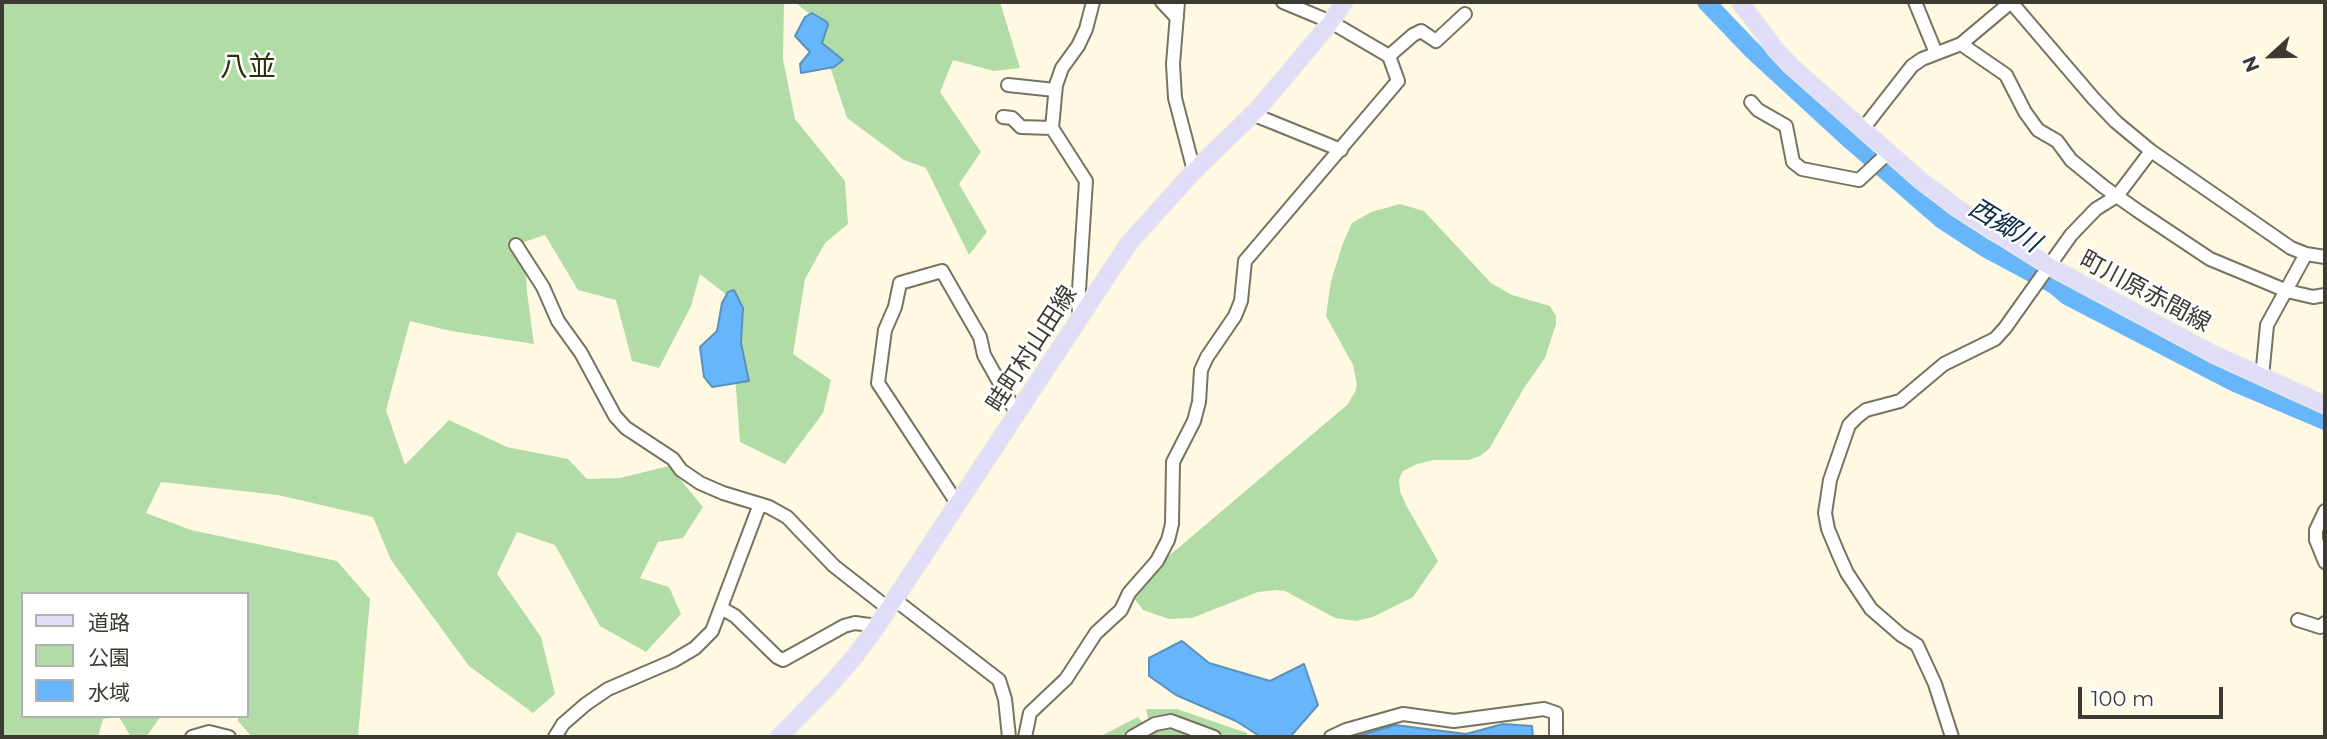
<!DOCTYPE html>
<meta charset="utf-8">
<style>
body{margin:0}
#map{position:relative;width:2327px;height:739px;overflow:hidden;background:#fff9e3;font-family:Montserrat,"Noto Sans JP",sans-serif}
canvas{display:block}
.frame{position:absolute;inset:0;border:4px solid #3c3a32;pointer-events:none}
.legend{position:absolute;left:21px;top:592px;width:228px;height:126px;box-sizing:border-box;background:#fff;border:2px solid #b1b0ad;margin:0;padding:9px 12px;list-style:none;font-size:21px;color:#3c3a32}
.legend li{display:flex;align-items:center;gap:14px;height:35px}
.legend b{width:35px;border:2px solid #b1b0ad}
.north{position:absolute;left:2236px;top:21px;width:70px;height:70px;-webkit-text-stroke:5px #fff;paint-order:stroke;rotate:248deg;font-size:19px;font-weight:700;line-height:28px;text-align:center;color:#3c3a32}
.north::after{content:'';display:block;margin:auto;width:24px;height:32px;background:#3c3a32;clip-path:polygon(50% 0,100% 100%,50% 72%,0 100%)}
.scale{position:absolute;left:2078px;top:687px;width:145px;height:32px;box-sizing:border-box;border:4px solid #3c3a32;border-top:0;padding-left:9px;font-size:21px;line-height:24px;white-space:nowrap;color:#3c3a32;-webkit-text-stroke:5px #fff;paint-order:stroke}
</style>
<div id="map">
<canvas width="2327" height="739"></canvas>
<div class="frame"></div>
<ul class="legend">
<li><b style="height:9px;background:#dfddf7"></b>道路</li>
<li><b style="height:19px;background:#b2dca6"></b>公園</li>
<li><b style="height:19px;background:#67b6fb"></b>水域</li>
</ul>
<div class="north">N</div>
<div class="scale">100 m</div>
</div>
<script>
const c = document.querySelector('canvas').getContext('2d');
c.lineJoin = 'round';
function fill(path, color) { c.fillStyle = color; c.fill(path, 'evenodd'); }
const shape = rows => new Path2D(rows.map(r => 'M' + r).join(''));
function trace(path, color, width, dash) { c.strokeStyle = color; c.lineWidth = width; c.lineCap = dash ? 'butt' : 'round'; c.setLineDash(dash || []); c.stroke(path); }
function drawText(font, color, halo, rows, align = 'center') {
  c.font = font + ' Montserrat,"Noto Sans JP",sans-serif'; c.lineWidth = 5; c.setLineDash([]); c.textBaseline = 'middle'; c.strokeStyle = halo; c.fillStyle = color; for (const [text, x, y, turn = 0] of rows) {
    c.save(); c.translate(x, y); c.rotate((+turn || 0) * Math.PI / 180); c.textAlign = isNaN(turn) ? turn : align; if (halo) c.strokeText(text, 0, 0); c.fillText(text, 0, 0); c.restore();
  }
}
fill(shape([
 [2,2,784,2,783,59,795,119,845,181,848,224,825,243,805,279,793,354,831,380,823,413,785,464,740,442,729,297,700,274,691,306,659,368,632,361,616,300,578,290,545,235,524,242,527,292,534,344,451,331,410,321,386,410,405,465,449,420,507,447,568,459,587,479,620,478,669,466,703,507,683,538,658,542,640,578,669,587,681,614,646,652,600,626,555,545,517,532,497,574,541,637,555,694,533,713,469,666,391,560,373,517,278,495,161,482,146,513,191,530,337,561,370,599,358,737,252,737,238,721,238,716,247,716,247,594,23,594,23,716,161,716,146,737,131,737,119,717,103,719,98,737,2,737],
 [795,2,1000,2,1020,68,994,71,953,60,940,92,981,152,959,184,987,232,969,255,926,168,904,160,847,118,814,18],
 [1400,204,1424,211,1491,283,1512,295,1550,306,1556,316,1556,324,1545,358,1524,388,1489,449,1480,456,1468,460,1433,460,1417,464,1403,471,1399,479,1400,491,1406,505,1438,561,1413,597,1373,617,1356,621,1335,618,1285,591,1276,590,1258,592,1192,618,1169,619,1143,610,1134,598,1135,587,1151,571,1347,405,1355,392,1357,385,1353,365,1326,316,1331,281,1343,243,1352,223,1371,212],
 [1146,709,1177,709,1247,733,1247,737,1216,737,1183,729,1187,737,1099,737,1138,717,1151,733]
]), '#b2dca6');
const water = shape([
 [812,13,827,22,828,25,822,43,843,60,834,67,801,73,800,64,810,52,795,36,805,17,812,13],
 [734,290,743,308,741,343,749,381,712,387,704,377,700,347,717,331,722,303,728,292,734,290],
 [1182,641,1209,663,1270,681,1304,664,1318,705,1290,737,1261,737,1236,721,1176,695,1149,676,1149,658,1182,641],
 [1503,724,1532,726,1533,737,1355,737,1395,725,1466,734,1503,724]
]);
fill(water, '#67b6fb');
trace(water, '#5a91bf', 2);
trace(shape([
 [1706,2,1752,50,1851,141,1942,220,1985,248,2054,285,2067,296,2235,383,2325,421]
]), '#67b6fb', 18);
const minor = shape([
 [1162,2,1177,18],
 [1178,2,1173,64,1175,98,1194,171],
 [1915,2,1936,53],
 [1961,44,2006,75,2025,112,2038,130,2057,141,2071,160,2104,187,2138,211,2210,259,2287,291,2313,297,2325,295],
 [1389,56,1413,35,1421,31,1436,41,1465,14],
 [1008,85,1055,90],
 [1751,102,1758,110,1786,126,1793,162,1802,169,1859,180,1888,153],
 [1252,114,1341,150],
 [1003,117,1012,118,1021,127,1052,128],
 [1862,130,1912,66,1922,59,1961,44,2011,2,2094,99,2116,122,2151,151,2291,248,2306,254,2325,257],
 [516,245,543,287,558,321,581,353,615,416,626,428,673,459,681,470,700,483,723,493,769,507,787,517,834,566,889,609],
 [1080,315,1078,305,1086,181,1052,128,1056,85,1062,68,1078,46,1086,29,1093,2],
 [2262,377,2267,325,2306,254],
 [957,503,878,383,885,330,895,307,900,283,942,271,980,337,984,355,1017,414],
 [2325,511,2316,530,2316,540,2325,562],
 [894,599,999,680,1005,699,1009,737],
 [721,608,735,616,777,657,783,660,844,626,855,623,877,626],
 [2298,620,2320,627,2325,623],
 [192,737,209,732,229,737],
 [555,737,563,724,586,704,608,689,673,661,695,648,712,631,760,504],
 [1025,737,1030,713,1066,679,1096,633,1121,610,1129,593,1157,561,1168,540,1172,524,1173,462,1194,421,1199,402,1201,370,1207,357,1235,316,1241,301,1245,261,1398,81,1389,56,1331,22,1283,2],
 [1132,737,1155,724,1171,721,1214,737],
 [1331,737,1346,730,1403,714,1454,721,1544,709,1556,713,1556,737],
 [1952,737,1935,684,1917,645,1901,635,1871,609,1847,573,1838,553,1828,529,1825,513,1830,480,1849,425,1857,417,1866,410,1900,401,1944,364,1995,339,2005,328,2071,235,2096,209,2117,196,2151,151]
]);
const major = shape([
 [1740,2,1776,50,1791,66,1920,180,1957,208,2049,266,2213,354,2325,405],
 [779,737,828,687,856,655,877,626,1129,243,1194,171,1258,109,1331,22,1344,2]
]);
trace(minor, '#787360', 16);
trace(major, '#e8e7e6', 19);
trace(minor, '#fff', 12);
trace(major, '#dfddf7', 16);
drawText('24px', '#3c3a32', '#fff', [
 ["町川原赤間線",2145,292,28],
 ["畦町村山田線",1032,349,-57]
]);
drawText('italic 26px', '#0d2e49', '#fff', [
 ["西郷川",2004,226,31]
]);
drawText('28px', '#2c330b', '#fff', [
 ["八並",248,68]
]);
</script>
